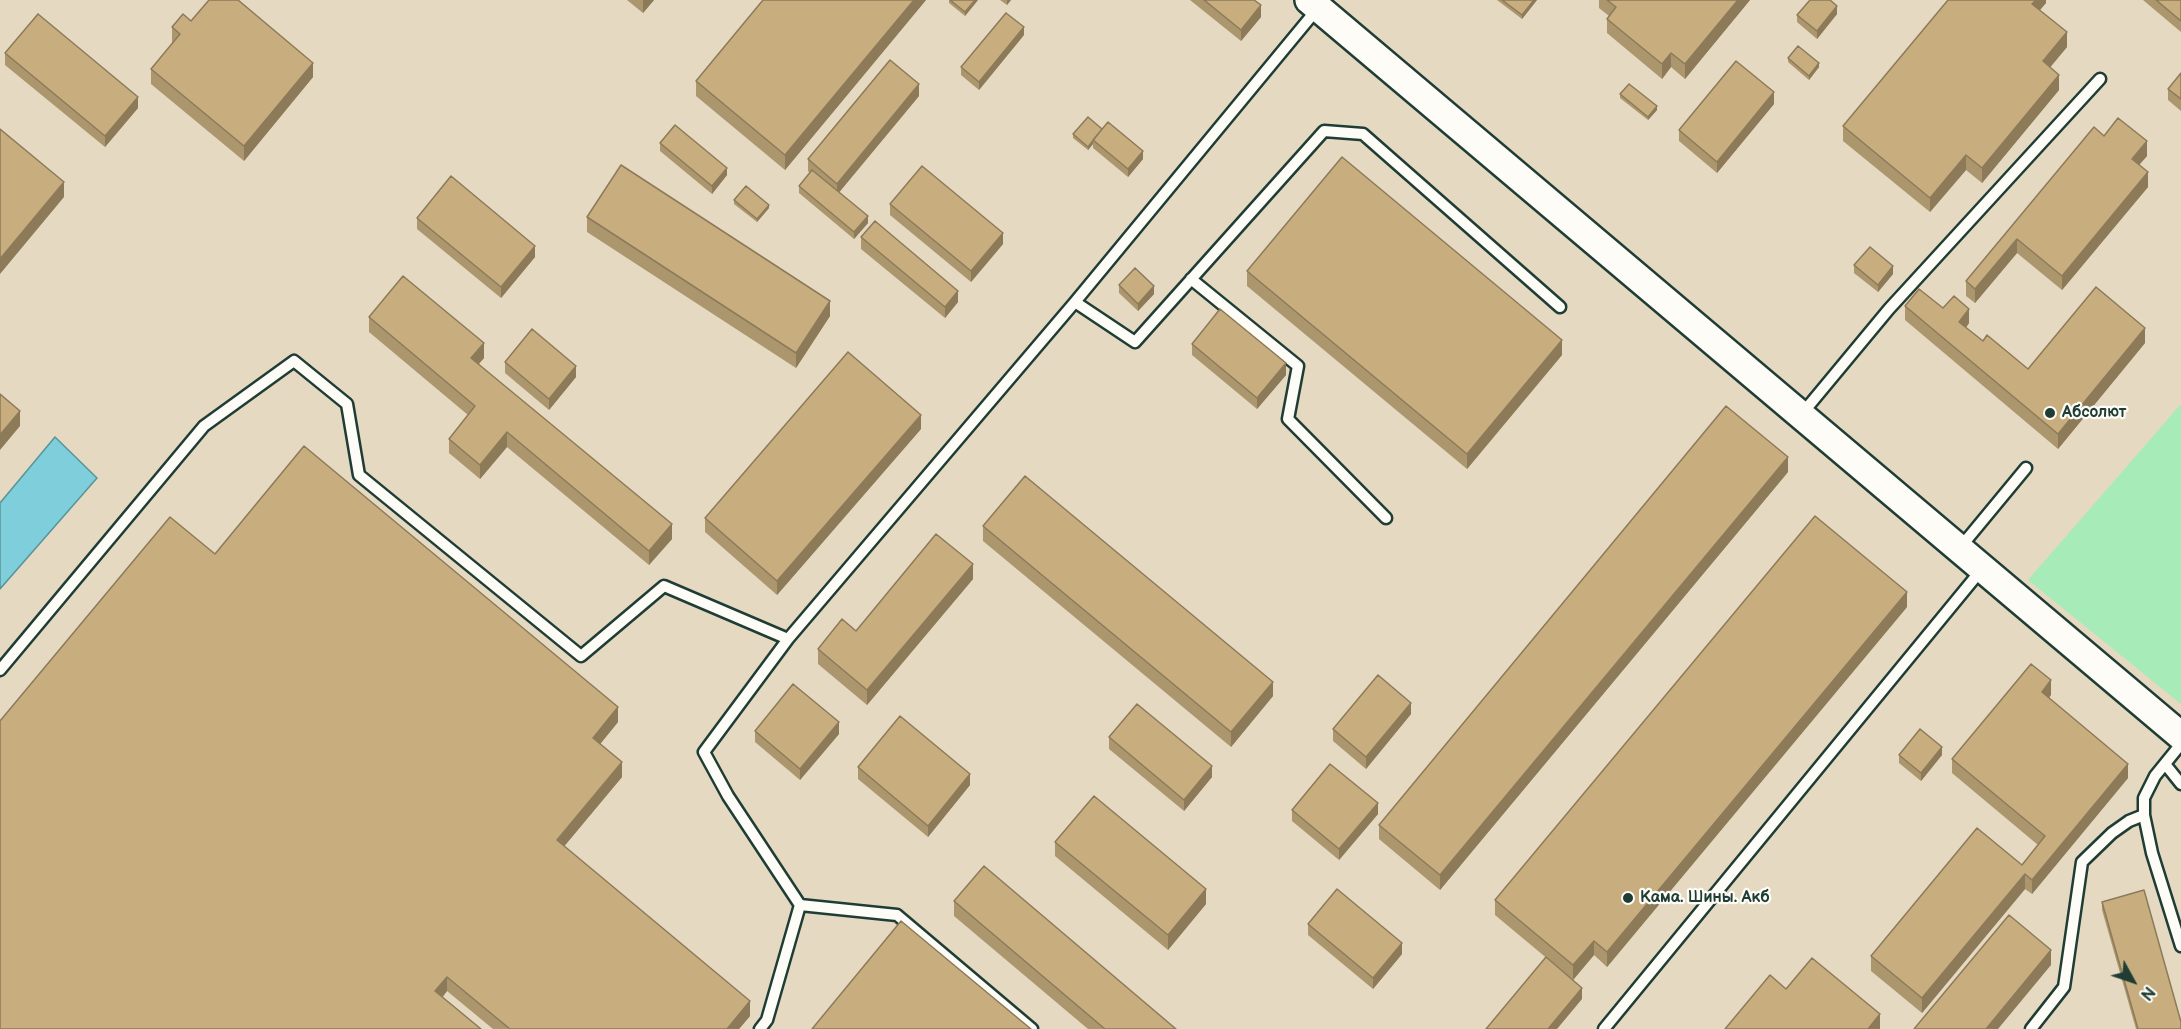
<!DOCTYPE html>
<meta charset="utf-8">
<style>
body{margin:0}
#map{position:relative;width:2181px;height:1029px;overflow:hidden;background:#f2ecdf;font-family:"Balsamiq Sans",sans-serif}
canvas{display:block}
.north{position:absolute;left:2103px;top:951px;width:60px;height:60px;-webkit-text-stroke:4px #fdfcf7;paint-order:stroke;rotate:130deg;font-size:16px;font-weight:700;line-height:24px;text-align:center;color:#1f3d34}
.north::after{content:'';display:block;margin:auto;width:21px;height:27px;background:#1f3d34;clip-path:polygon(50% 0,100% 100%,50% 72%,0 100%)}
</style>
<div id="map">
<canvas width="2181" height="1029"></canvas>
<div class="north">N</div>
</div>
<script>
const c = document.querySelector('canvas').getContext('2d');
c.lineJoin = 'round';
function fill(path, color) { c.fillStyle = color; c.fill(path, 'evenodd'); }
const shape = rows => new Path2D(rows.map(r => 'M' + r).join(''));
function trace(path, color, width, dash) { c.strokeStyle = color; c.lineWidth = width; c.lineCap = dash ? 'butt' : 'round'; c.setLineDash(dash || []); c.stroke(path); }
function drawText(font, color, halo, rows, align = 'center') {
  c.font = font + ' "Balsamiq Sans",sans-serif'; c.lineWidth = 4.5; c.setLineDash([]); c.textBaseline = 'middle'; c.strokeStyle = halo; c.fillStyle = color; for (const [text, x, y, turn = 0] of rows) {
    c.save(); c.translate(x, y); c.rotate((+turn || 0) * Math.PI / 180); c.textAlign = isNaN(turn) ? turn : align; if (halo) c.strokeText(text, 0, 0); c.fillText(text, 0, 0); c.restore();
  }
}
fill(shape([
 [0,0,2181,0,2181,1029,0,1029]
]), '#e5d9c2');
fill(shape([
 [2181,404,2181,704,2028,580]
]), '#a7ecb8');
const water = shape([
 [55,437,97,478,0,589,0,503,55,437]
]);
fill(water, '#7fcedb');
trace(water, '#599498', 1.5);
const service = shape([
 [1191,279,1298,366,1288,419,1386,518],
 [1075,302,1135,342,1324,131,1363,134,1560,307],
 [1801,415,1889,309,2100,79],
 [1959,549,2026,468],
 [0,670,204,426,294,361,347,404,359,475,581,656,664,586,788,639],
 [2181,744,2155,776,2144,798,2144,815,2152,853,2181,946],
 [2165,764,2181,784],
 [800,905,897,915,1032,1029],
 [760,1029,767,1020,800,905,728,796,704,752,788,639,1075,302,1318,8],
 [1604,1029,1982,569],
 [2031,1029,2064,987,2082,862,2112,833,2129,821,2144,815]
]);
const tertiary = shape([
 [1309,0,2181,736]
]);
trace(service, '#1f3d34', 15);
trace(tertiary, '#1f3d34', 32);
trace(service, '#fdfcf7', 10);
trace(tertiary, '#fdfcf7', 27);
fill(shape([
 [627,0,654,0,643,13],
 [926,0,785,170,696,96,696,81],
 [949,0,978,0,965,16,949,3],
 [1000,0,1011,0,1007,5],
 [1190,0,1254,0,1261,17,1241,41],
 [1497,0,1537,0,1522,19],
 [1599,0,1750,0,1685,79,1671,67,1662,79,1607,33,1607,19,1609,16,1599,8],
 [2046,0,2046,3,2040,10,2067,47,2050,67,2059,90,1982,183,1966,170,1930,212,1843,141,1843,126],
 [2143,0,2181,0,2181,32],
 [1837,14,1817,39,1797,22,1797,15],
 [172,27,313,77,244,161,151,84,151,69,173,43,172,42],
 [1024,35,979,90,961,75,961,67],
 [5,53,138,108,105,147,5,65],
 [1788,58,1819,67,1809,80,1788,62],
 [2181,73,2181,111,2168,100,2168,89],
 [1620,94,1657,110,1648,120,1620,98],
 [919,96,839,192,868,223,854,239,799,193,799,186,810,173,808,171,808,159],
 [1774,104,1717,173,1679,141,1679,130],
 [1102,129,1143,159,1128,177,1093,148,1093,144,1088,150,1073,138,1073,134],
 [2104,136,2147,156,2139,165,2148,187,2062,290,2017,253,1975,303,1966,296,1966,281],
 [660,143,727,175,712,194,660,151],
 [734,200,769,208,757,222,734,204],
 [890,204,1003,244,971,282,890,215],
 [587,217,830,316,796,368,587,232],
 [417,218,535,257,501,298,417,229],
 [861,237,958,302,945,318,861,249],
 [1854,265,1893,274,1878,292,1854,273],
 [1247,271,1562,355,1467,469,1247,286],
 [1119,285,1154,294,1138,311,1119,293],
 [1905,306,1943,308,1969,323,1966,328,1983,341,2028,369,2145,343,2058,449,1905,320],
 [369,317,484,358,479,364,672,539,649,565,507,447,480,479,449,453,449,439,468,415,369,332],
 [1192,344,1286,375,1257,409,1192,355],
 [505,362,576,377,549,410,505,373],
 [921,429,777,595,705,532,705,518],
 [1788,472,1440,890,1379,839,1379,825],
 [983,526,1273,696,1231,747,983,541],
 [215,554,618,722,600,744,622,777,564,846,750,1016,739,1029,493,1029,447,991,443,997,0,1029],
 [973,579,867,705,818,664,818,649,856,631],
 [1907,607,1607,967,1594,955,1573,980,1495,915,1495,900],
 [2051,695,2049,698,2128,778,2032,894,2025,889,1922,1013,1871,971,1871,956,2022,865,2038,845,1952,773,1952,759],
 [1411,714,1366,769,1333,741,1333,729],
 [755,731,839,734,800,780,755,742],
 [1109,737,1212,777,1184,811,1109,749],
 [1899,755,1942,755,1921,781,1899,763],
 [858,767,970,785,928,837,858,779],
 [1292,810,1378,814,1339,860,1292,821],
 [1055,842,1206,904,1168,950,1055,856],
 [954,901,1176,1029,1088,1029,954,916],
 [2102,902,2181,1029,2136,1029,2102,910],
 [1308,924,1402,954,1373,989,1308,935]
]), '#ac966d');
fill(shape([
 [643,0,654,0,643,13],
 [914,0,926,0,785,170,785,155],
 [975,0,978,0,965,16,965,12],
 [1007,0,1011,0,1007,5],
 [1534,0,1537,0,1522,19,1522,15],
 [1738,0,1750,0,1685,79,1685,64],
 [2036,0,2046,0,2046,3,2032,19,2032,4],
 [1261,5,1261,17,1241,41,1241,30],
 [1837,6,1837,14,1817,39,1817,31],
 [1024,27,1024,35,979,90,979,82],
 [2067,32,2067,47,2043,76,2043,61],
 [1671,53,1671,67,1662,79,1662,64],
 [313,63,313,77,244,161,244,146],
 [1819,63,1819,67,1809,80,1809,76],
 [2059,75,2059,90,1982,183,1982,168],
 [919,84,919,96,837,195,837,184],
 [1774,92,1774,104,1717,173,1717,162],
 [138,97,138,108,105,147,105,136],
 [1657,106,1657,110,1648,120,1648,117],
 [1102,129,1093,140,1093,144,1088,150,1088,147],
 [2147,141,2147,156,2132,173,2132,159],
 [1143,151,1143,159,1128,177,1128,169],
 [1966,155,1966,170,1930,212,1930,198],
 [727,168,727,175,712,194,712,186],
 [2148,172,2148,187,2062,290,2062,276],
 [64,182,64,197,0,274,0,259],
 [769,205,769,208,757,222,757,219],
 [868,216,868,223,854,239,854,232],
 [1003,233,1003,244,971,282,971,271],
 [2017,239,2017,253,1975,303,1975,289],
 [535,246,535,257,501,298,501,287],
 [1893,266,1893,274,1878,292,1878,285],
 [1154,286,1154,294,1138,311,1138,304],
 [958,291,958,302,945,318,945,307],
 [830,301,830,316,796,368,796,353],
 [1969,309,1969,323,1959,336,1959,322],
 [2145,328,2145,343,2058,449,2058,434],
 [1562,340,1562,355,1467,469,1467,454],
 [484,343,484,358,471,372,471,358],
 [1286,363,1286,375,1257,409,1257,398],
 [576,366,576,377,549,410,549,399],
 [20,411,20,426,0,450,0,435],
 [921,415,921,429,777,595,777,581],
 [507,432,507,447,480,479,480,465],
 [1788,457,1788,472,1440,890,1440,875],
 [672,524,672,539,649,565,649,551],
 [973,564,973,579,867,705,867,690],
 [1907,592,1907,607,1607,967,1607,952],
 [2051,680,2051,695,2042,706,2042,692],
 [1273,682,1273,696,1231,747,1231,732],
 [1411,703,1411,714,1366,769,1366,757],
 [618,707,618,722,593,753,593,738],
 [839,722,839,734,800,780,800,769],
 [1942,747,1942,755,1921,781,1921,773],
 [622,762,622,777,557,855,557,840],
 [2128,764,2128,778,2032,894,2032,880],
 [1212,766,1212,777,1184,811,1184,800],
 [970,774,970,785,928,837,928,826],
 [1378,803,1378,814,1339,860,1339,849],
 [2025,874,2025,889,1922,1013,1922,998],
 [1206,889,1206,904,1168,950,1168,935],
 [1594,941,1594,955,1573,980,1573,965],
 [1402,943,1402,954,1373,989,1373,978],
 [2051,950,2051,965,1998,1029,1986,1029],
 [447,977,447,991,435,1005,435,991],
 [1582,988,1582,999,1557,1029,1548,1029],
 [750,1001,750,1016,739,1029,727,1029],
 [1880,1014,1880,1029,1868,1029]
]), '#8c7a59');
const building = shape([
 [209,0,238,0,313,63,244,146,151,69,180,34,172,27,183,14,191,21,209,0],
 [763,0,914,0,785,155,696,81,763,0],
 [950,0,975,0,965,12,950,0],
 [1204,0,1254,0,1261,5,1241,30,1204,0],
 [1502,0,1534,0,1522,15,1502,0],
 [1607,0,1738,0,1685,64,1671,53,1662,64,1607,19,1616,7,1607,0],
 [1810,0,1830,0,1837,6,1817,31,1797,15,1810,0],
 [1948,0,2036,0,2032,4,2067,32,2043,61,2059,75,1982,168,1966,155,1930,198,1843,126,1948,0],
 [2156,0,2181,0,2181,21,2156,0],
 [1006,13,1024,27,979,82,961,67,1006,13],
 [38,14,138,97,105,136,5,53,38,14],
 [1798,46,1819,63,1809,76,1788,58,1798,46],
 [890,60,919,84,837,184,808,159,890,60],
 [1736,61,1774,92,1717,162,1679,130,1736,61],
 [2181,73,2181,99,2168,89,2181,73],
 [1629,84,1657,106,1648,117,1620,94,1629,84],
 [1088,117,1102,129,1088,147,1073,134,1088,117],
 [2118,118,2147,141,2132,159,2148,172,2062,276,2017,239,1975,289,1966,281,2094,127,2104,136,2118,118],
 [1108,122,1143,151,1128,169,1093,140,1108,122],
 [675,125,727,168,712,186,660,143,675,125],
 [0,129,64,182,0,259,0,129],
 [1342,157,1562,340,1467,454,1247,271,1342,157],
 [621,165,830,301,796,353,587,217,621,165],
 [922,166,1003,233,971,271,890,204,922,166],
 [812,170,868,216,854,232,799,186,812,170],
 [451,176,535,246,501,287,417,218,451,176],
 [746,186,769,205,757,219,734,200,746,186],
 [875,221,958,291,945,307,861,237,875,221],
 [1870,247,1893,266,1878,285,1854,265,1870,247],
 [1135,268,1154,286,1138,304,1119,285,1135,268],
 [403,276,484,343,471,358,672,524,649,551,507,432,480,465,449,439,475,406,369,317,403,276],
 [2096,287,2145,328,2058,434,1905,306,1919,289,1943,308,1954,296,1969,309,1959,322,1983,341,1987,335,2028,369,2096,287],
 [1220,309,1286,363,1257,398,1192,344,1220,309],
 [532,329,576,366,549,399,505,362,532,329],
 [848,352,921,415,777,581,705,518,848,352],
 [0,394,20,411,0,435,0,394],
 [1726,406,1788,457,1440,875,1379,825,1726,406],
 [304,446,618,707,593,738,622,762,557,840,750,1001,727,1029,510,1029,447,977,435,991,481,1029,0,1029,0,721,170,517,215,554,304,446],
 [1025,476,1273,682,1231,732,983,526,1025,476],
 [1815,516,1907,592,1607,952,1594,941,1573,965,1495,900,1815,516],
 [936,534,973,564,867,690,818,649,842,619,856,631,936,534],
 [2031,664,2051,680,2042,692,2128,764,2032,880,2025,874,1922,998,1871,956,1977,828,2022,865,2045,836,1952,759,2031,664],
 [1378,675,1411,703,1366,757,1333,729,1378,675],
 [793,684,839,722,800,769,755,731,793,684],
 [1137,704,1212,766,1184,800,1109,737,1137,704],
 [900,716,970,774,928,826,858,767,900,716],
 [1920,729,1942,747,1921,773,1899,755,1920,729],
 [1330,764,1378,803,1339,849,1292,810,1330,764],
 [1094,796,1206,889,1168,935,1055,842,1094,796],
 [984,866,1176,1029,1105,1029,954,901,984,866],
 [1337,889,1402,943,1373,978,1308,924,1337,889],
 [2144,890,2181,1022,2181,1029,2138,1029,2102,902,2144,890],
 [2009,915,2051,950,1986,1029,1914,1029,2009,915],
 [901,921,1031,1029,812,1029,901,921],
 [1546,957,1582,988,1548,1029,1486,1029,1546,957],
 [1812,958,1880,1014,1868,1029,1725,1029,1770,975,1786,989,1812,958]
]);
fill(building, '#c8ae7f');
trace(building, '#8c7a59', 1.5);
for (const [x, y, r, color] of [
 [2050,413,6,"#1f3d34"],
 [1628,898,6,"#1f3d34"]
]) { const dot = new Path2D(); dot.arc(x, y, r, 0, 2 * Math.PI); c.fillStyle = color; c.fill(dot); trace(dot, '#fdfcf7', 2); }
drawText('bold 16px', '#1f3d34', '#fdfcf7', [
 ["Абсолют",2062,413],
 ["Кама. Шины. Акб",1640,898]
], 'left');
</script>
